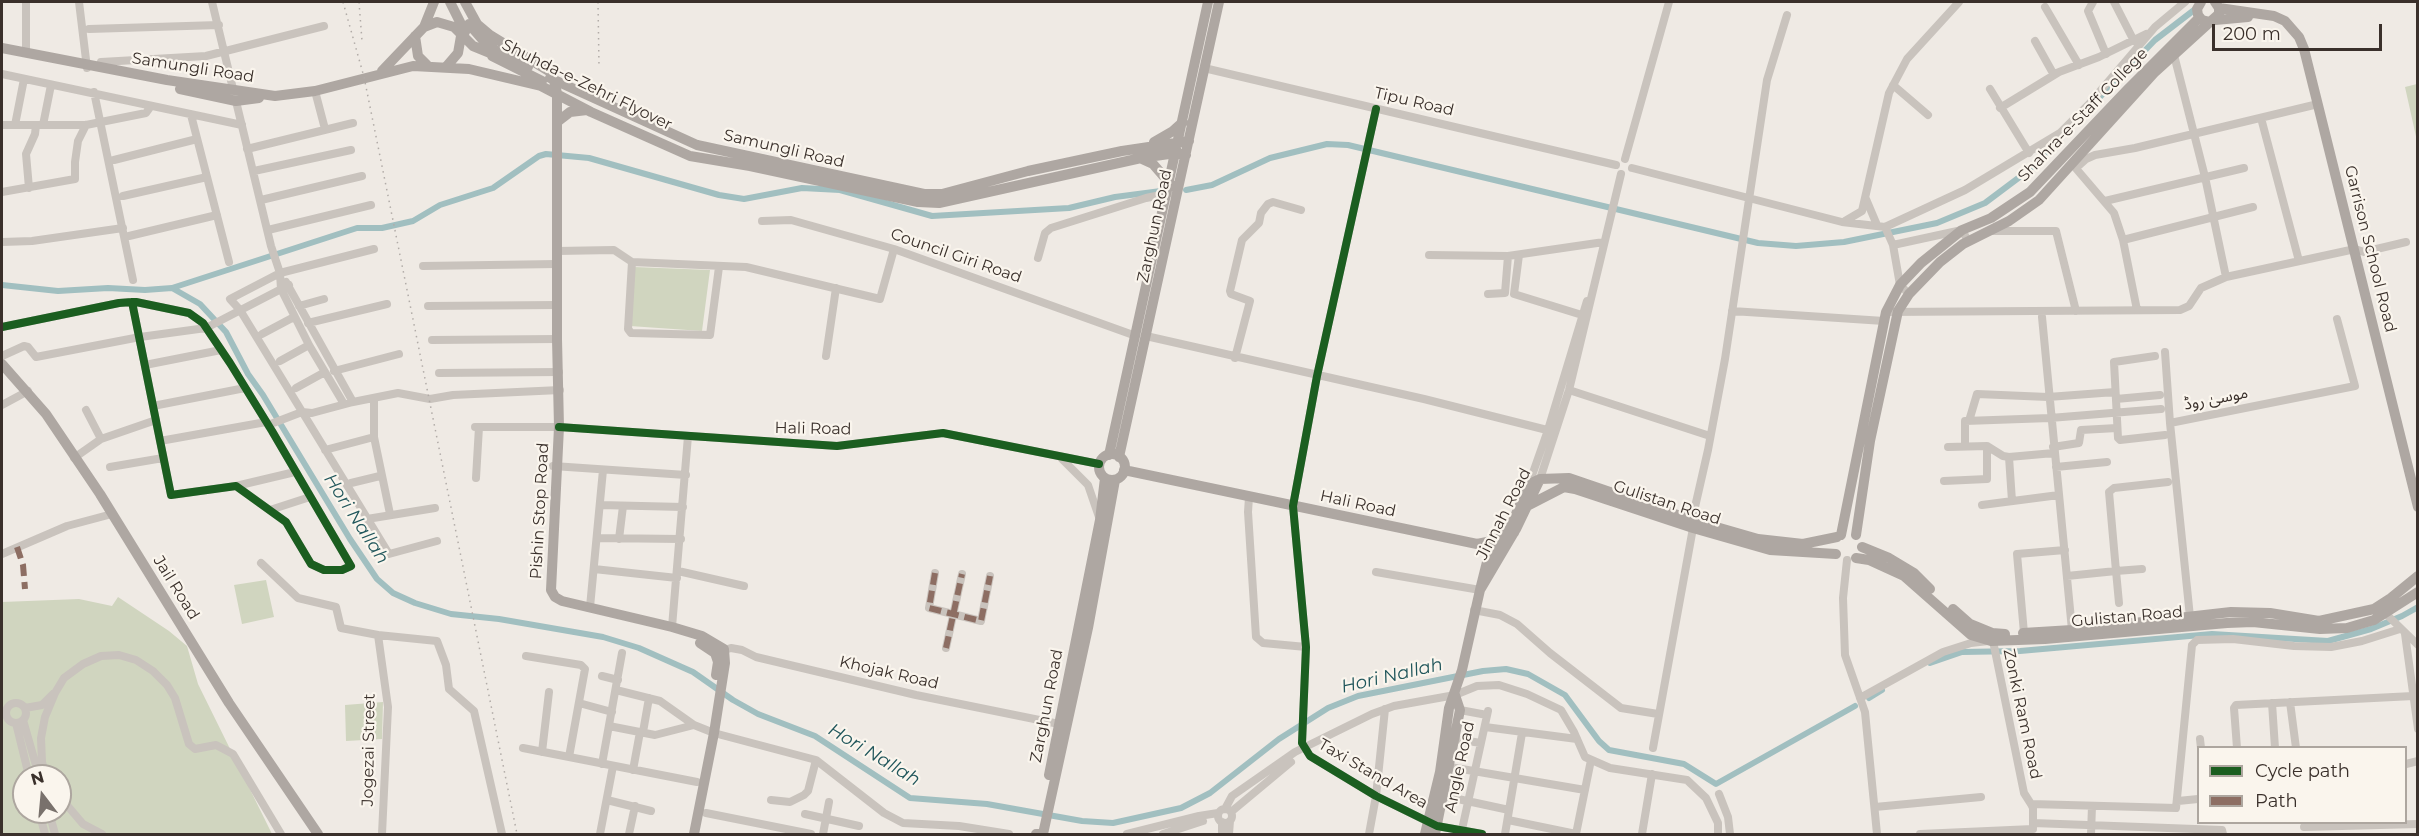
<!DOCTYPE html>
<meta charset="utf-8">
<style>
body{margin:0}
#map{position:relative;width:2419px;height:836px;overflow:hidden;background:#efeae4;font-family:Montserrat,sans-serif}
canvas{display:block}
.frame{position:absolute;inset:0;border:3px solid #3a302b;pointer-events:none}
.legend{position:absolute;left:2197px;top:746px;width:210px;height:78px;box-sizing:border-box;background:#faf5ed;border:2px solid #ada69f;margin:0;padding:8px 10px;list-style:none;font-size:18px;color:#3a302b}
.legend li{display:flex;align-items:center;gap:12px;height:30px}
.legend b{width:30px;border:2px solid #ada69f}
.north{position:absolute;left:12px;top:764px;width:60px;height:60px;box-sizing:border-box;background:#faf5ed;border:2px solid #ada69f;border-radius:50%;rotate:344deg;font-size:16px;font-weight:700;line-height:24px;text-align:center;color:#3a302b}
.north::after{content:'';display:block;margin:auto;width:21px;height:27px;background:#79716c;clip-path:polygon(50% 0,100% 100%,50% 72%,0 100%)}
.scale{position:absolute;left:2212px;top:24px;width:170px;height:27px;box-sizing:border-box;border:3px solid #3a302b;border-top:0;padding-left:8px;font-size:18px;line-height:21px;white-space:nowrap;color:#3a302b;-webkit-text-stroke:4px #faf5ed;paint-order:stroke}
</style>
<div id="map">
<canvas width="2419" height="836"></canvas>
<div class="frame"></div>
<ul class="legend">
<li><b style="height:8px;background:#1b5e20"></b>Cycle path</li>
<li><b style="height:8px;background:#8d6e63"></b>Path</li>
</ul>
<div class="north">N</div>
<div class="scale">200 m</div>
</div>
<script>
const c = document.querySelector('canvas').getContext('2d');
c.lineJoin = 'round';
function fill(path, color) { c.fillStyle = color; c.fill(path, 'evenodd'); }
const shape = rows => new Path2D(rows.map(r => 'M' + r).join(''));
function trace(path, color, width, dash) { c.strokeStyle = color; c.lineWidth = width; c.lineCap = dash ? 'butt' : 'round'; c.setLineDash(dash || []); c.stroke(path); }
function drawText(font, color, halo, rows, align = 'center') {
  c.font = font + ' Montserrat,"Noto Sans Arabic",sans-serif'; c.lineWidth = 4.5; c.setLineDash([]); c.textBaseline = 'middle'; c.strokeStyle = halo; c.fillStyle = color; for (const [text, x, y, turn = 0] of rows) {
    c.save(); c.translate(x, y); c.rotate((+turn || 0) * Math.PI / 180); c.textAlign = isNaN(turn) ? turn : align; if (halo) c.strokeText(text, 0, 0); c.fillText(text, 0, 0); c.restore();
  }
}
fill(shape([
 [2417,84,2418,84,2417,141,2405,87],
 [634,267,710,270,702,331,630,326],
 [266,580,274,617,242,624,234,585],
 [118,597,169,631,187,646,198,684,272,834,2,834,2,602,79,599,112,606],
 [24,776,60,776,60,812,24,812],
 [383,702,382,739,346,741,345,705]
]), '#d0d5bf');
trace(shape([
 [2100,97,2155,40,2198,7],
 [1186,190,1212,185,1270,158,1327,144,1348,145,1758,243,1796,246,1844,242,1937,223,1985,203,2029,170,2065,133],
 [2,285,58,291,108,288,145,290,172,288,200,304,226,332,248,374,263,395,350,539,377,579,393,593,415,603,451,614,499,619,603,637,639,648,693,672,733,700,758,714,815,736,910,798,987,804,1082,821,1113,823,1181,808,1210,793,1279,739,1328,708,1358,696,1483,671,1506,669,1528,674,1565,695,1599,741,1609,750,1684,764,1716,784,1855,706],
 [172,288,357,228,382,228,413,221,440,205,493,188,539,156,546,154,589,158,719,195,744,199,802,188,840,190,932,216,1069,208,1115,197,1161,191],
 [1930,663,1962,652,2020,651,2212,634,2328,641,2371,629,2402,616,2418,607],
 [1869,698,1882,690]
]), '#a1bfc0', 6);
trace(shape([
 [26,2,26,53],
 [79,2,87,68],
 [212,2,271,246,280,273,281,289,309,345,344,404],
 [2093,2,2088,11,2106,54],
 [2114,2,2134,41],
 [2045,7,2079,65],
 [89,29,219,25],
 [2035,41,2054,75],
 [2174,55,2205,177,2226,277],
 [101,62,206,56,324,26],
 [1204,68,1616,165],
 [2,74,242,125],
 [1893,85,1928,115],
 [1990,89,2029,153],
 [315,91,325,129],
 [94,92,133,280],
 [2000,108,2059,72,2099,57,2146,34],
 [1376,109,1317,376,1293,506,1306,647,1302,743,1310,756,1376,796,1437,826,1482,834],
 [191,115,229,262],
 [2261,118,2299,261],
 [2,125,86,125,146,113,151,106],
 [15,125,24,79],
 [43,125,51,85],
 [247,149,353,123],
 [1625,159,1669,2],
 [114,160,197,139],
 [2073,165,2114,213,2123,240,2137,310],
 [1632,168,1842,222,1885,227,1893,245,1962,230,1968,241],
 [2076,168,2086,159,2095,155,2135,148,2318,104],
 [254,171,351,150],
 [29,188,26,154,35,134,36,125],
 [2,192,75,179,75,162,78,141,86,125],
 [123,196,207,177],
 [1866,199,1877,225],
 [261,200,362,176],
 [2105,201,2244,168],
 [762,221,791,220,894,249,1136,336],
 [1845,221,1862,211,1889,93,1907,59,1959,2],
 [1885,227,1965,190,2060,133,2089,104,2155,27,2185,2],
 [268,230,371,205],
 [1990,231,2056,231,2076,311],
 [129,236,217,215],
 [2123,240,2253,207],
 [2,242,32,241,123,228],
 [1893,245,1900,285,1909,294],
 [374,249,280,273,230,299,240,310,389,554,437,541],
 [557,251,614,250,632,262,746,267,880,299,894,249],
 [1429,255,1508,256,1604,242],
 [1519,255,1514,294,1582,315],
 [1038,258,1045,233,1051,228,1146,198,1170,193],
 [632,262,628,329,631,333,710,335,719,267],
 [423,266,557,264],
 [286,282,353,402],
 [1488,294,1505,293,1508,256],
 [299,306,324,299],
 [428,306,557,305],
 [1732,311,1884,321],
 [1886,312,2180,310,2189,306,2201,288,2226,277,2355,249,2364,252,2406,242],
 [2042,317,2072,630],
 [308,323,387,304],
 [2,327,119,303,132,302,136,302,189,313,203,323,230,363,272,431,351,566,342,570,324,570,311,564,286,522,236,486,171,495,132,302],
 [262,334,294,317],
 [1146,336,1424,399,1555,432],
 [432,340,557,339],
 [2165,352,2170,423],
 [2,356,24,346,28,347,36,357,140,337,206,328,289,285],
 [826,356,836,288],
 [2155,356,2114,362,2118,438,2120,440,2165,435],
 [1235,358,1250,301,1231,294,1230,291,1242,240,1259,223,1261,213,1268,204,1273,202,1301,210],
 [280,361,309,345],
 [145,365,221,350],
 [334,371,399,354],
 [439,373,559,372],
 [296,388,325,372],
 [1569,390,1710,436],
 [374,398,374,437,390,514],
 [2116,399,2160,395],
 [2,405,28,391],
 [153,406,245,388],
 [86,410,101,439],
 [1969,421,1977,394,2048,397,2115,392],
 [268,425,302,412,312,413,353,402,398,393,430,399,453,395,560,390],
 [475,427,554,427],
 [559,427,837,446,943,433,1099,464],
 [160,441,266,422],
 [1965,446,1965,421,2050,418,2161,409],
 [1948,447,1987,446,2003,456,2009,457,2054,453],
 [2053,447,2079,443,2081,430,2117,428],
 [325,450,374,437],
 [2009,457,2012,501],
 [74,458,101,439,156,420],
 [1062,459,1088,485,1099,517],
 [553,466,686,475],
 [110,467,163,458],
 [2056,467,2107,462],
 [476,478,479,427],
 [1540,479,1569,390,1621,174],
 [1944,481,1987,479,1987,446],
 [351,483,380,476],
 [1529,484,1548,430,1587,301],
 [236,486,295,472],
 [1249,497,1248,512,1256,637,1263,643,1306,647],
 [600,505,683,507],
 [1982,505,2059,495],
 [270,510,310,497],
 [367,519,435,508],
 [1692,520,1708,450,1725,359,1767,80,1787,15],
 [597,538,681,539],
 [619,539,623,506],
 [2,554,67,526,112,514],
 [1847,560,1843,598,1845,655,1865,712,1877,834],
 [261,563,298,598,336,607,341,628,378,635,388,707,382,834],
 [594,569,677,578],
 [678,571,744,586],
 [1376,572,1480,590],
 [935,573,929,608,981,621,990,576],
 [2067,576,2116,571,2109,492,2114,488,2168,482],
 [2119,603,2116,571,2142,569],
 [590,607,603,470],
 [1474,610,1500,615,1517,624,1550,653,1621,708,1658,714],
 [2381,611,2385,613,2418,645],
 [2190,617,2170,423,2355,386,2337,319],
 [672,627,688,436],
 [2024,633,2017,554,2065,550],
 [2405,634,2418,729],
 [378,635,437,641,446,665,449,689,474,711,502,834],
 [1992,636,2024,793,2031,804],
 [946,648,962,574],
 [721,651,731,648,742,650,756,657,916,695,1059,724],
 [526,656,581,665,585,669,569,757],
 [602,676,618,680],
 [616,690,660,701,694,725,714,733,816,760,884,813,903,823,959,826,1009,834],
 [1860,698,1943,652,1971,643,1988,641],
 [2290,702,2296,748],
 '6 713a10 10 0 1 1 20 0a10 10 0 1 1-20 0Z',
 [579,703,612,712],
 [2272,703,2275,748],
 [25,708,42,705,53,694],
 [1460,710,1487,715],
 [23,720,39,776],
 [16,723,29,776],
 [609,726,655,735,694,725],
 [1485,727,1577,739],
 [643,732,649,698],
 [1455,739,1481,743],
 [2200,739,2201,748],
 [523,748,697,782],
 [1653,748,1693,528],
 [2237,748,2234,708,2236,705,2413,696],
 [542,752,549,692],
 [602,764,622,653],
 [2406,764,2418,761],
 [1450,767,1585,790],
 [633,770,640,732],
 [46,776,42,762,41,738,45,717,55,693,64,678,83,664,101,656,119,655,136,660,153,671,167,685,175,698,189,744,195,749,216,745,233,754,281,834],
 [1719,794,1728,817,1730,834],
 [1444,796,1509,810],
 [60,797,83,824,102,834],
 [607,800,651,811],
 [771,800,790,802,804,795,808,791,816,760],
 [2178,801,2198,799],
 [2031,804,2176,808,2192,645,2197,640,2233,639,2294,646,2331,647,2362,641,2400,629],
 [2031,804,2033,808,2033,828],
 [1875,807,1981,797],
 [1225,809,1232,796,1295,752,1372,714,1394,706,1455,695,1477,686,1499,685,1527,694,1561,710,1574,732,1585,757,1610,768,1687,780,1706,798,1718,823,1718,834],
 '1218 816a7 7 0 1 1 14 0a7 7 0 1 1-14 0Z',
 [39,812,45,834],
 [49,812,55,834],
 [1231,812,1291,762],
 [706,813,811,834],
 [805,814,859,826],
 [1508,820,1576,834],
 [2033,823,2222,830,2223,834],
 [2304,827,2418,824],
 [600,834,613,766],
 [629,834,635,806],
 [823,834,829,802],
 [1127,834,1199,816,1218,813],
 [1163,834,1203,821],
 [1222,834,1222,822],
 [1229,834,1230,821],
 [1369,834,1376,796,1385,709],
 [1461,834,1488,711],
 [1505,834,1522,733],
 [1576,834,1591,760],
 [1642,834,1652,774],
 [1920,834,2033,829],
 [2091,834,2092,806]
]), '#c9c3bd', 8);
trace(shape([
 [450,2,465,32],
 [465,2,477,24,490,35,552,73,557,93,557,339,559,427,551,590,555,597,562,601,672,627,702,636,724,649,725,663,714,733,694,834],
 [2201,2,2197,9,2198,15,2202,20,2210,22,2219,14,2219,8,2215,2],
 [2219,8,2274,16,2285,21,2299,37,2304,49,2418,507],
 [2215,20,2248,17],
 [469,24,482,39,495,50,528,67],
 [424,27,434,2],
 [415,36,418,56,427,65],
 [2,48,167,80,275,96,315,91,413,66,469,69,541,86,591,112,690,156,750,166,918,202,939,203,1141,158,1176,153,1186,155],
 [492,56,542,81],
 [446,67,458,53,461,36],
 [382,71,424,27,437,22,454,27,473,46,500,57],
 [550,78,697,145,924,194,942,194,1028,171,1122,151,1189,141],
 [180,89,236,101,259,98],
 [557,122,570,112,587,110],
 [1154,142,1173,131,1183,122],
 [1142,159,1153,164,1172,186],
 [2,364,46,414,100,494,229,703,318,834],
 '1099 467a13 13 0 1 1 26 0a13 13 0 1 1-26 0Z',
 [1109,455,1208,2],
 [1119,457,1219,2],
 [1124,470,1477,544,1492,541,1514,533],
 [1529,505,1564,487,1575,489,1693,528,1770,550,1836,554],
 [1841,535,1886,312,1900,285,1921,263,1962,230,1991,218,2030,192,2129,88,2199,18],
 [1856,535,1870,441,1898,311,1909,294,1940,262,1963,244,2009,221,2039,200,2155,72,2210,22],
 [1862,547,1889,558,1914,573,1930,589],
 [1856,558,1869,560,1904,576,1971,635,1991,641,2045,639,2227,623,2253,622,2320,629,2347,628,2374,620,2418,592],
 [1480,590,1487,562,1513,521,1529,484,1540,479,1569,478,1692,520,1758,539,1803,544,1837,537],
 [1953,609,1970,624,1992,633,2005,634],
 [2023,633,2072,630,2231,612,2270,613,2319,621,2374,609,2391,598,2418,576],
 [700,643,715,653,718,662,716,675],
 [1049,775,1100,520,1105,478],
 [1036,834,1043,834,1088,628,1115,480],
 [1425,834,1440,772,1449,708,1462,670,1480,590,1516,529,1540,479],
 [1435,834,1460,710,1455,695]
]), '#aea7a2', 10);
trace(shape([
 [343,2,364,77,517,834],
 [359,2,362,41],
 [598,2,599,66]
]), '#b1aba7', 1.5, [1.5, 4.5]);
trace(shape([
 [17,547,23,565,25,589],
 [935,573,929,608,981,621,990,576],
 [946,648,962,574]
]), '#8d6e63', 6, [12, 6]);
trace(shape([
 [1376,109,1317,376,1293,506,1306,647,1302,743,1310,756,1376,796,1437,826,1482,834],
 [2,327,119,303,132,302,136,302,189,313,203,323,230,363,272,431,351,566,342,570,324,570,311,564,286,522,236,486,171,495,132,302],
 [559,427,837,446,943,433,1099,464]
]), '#1b5e20', 8);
drawText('16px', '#3a302b', '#faf5ed', [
 ["Samungli Road",193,68,9],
 ["Shuhda-e-Zehri Flyover",587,85,26],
 ["Tipu Road",1414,102,13],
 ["Shahra-e-Staff College",2083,115,-46],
 ["Samungli Road",784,149,13],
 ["Zarghun Road",1155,226,-78],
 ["Garrison School Road",2370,249,76],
 ["Council Giri Road",956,256,19],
 ["موسیٰ روڈ",2216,399,-11],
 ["Hali Road",813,429,1],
 ["Gulistan Road",1667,503,18],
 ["Hali Road",1358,504,12],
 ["Pishin Stop Road",540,511,-87],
 ["Jinnah Road",1504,514,-63],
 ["Jail Road",176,588,58],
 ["Gulistan Road",2127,617,-5],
 ["Khojak Road",889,673,13],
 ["Zarghun Road",1047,706,-79],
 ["Zonki Ram Road",2022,714,78],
 ["Jogezai Street",369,750,-89],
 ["Angle Road",1460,767,-78],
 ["Taxi Stand Area",1373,774,30]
]);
drawText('italic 18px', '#20565b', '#faf5ed', [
 ["Hori Nallah",356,519,57],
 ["Hori Nallah",1392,676,-13],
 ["Hori Nallah",874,755,31]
]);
</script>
